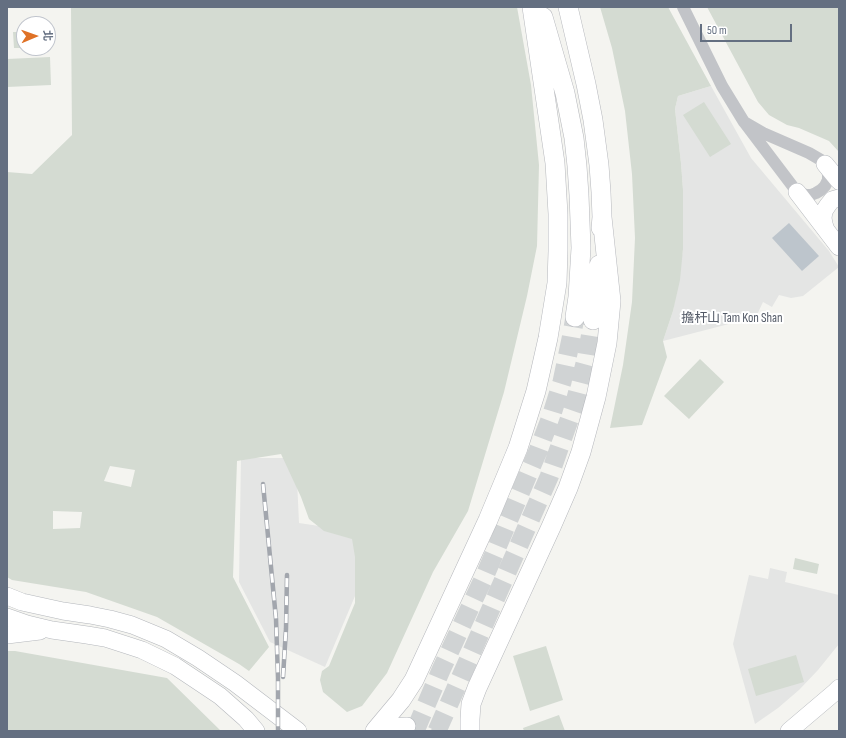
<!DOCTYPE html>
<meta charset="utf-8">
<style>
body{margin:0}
#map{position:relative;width:846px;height:738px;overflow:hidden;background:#f4f4f0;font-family:"Sofia Sans Condensed","Noto Sans TC",sans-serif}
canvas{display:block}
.frame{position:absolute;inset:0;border:8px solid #646f81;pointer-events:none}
.north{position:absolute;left:16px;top:16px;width:40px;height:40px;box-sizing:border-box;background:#fff;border:1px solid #c1c5cd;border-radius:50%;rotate:88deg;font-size:11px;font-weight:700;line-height:16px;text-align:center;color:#646f81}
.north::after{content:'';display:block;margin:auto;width:14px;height:18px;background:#df7126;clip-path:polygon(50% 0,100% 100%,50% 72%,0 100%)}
.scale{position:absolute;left:700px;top:24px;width:92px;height:18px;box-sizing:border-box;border:2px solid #646f81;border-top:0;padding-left:5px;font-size:12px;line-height:14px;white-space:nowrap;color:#646f81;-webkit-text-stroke:3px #fff;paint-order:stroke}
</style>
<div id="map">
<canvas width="846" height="738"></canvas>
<div class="frame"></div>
<div class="north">北</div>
<div class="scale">50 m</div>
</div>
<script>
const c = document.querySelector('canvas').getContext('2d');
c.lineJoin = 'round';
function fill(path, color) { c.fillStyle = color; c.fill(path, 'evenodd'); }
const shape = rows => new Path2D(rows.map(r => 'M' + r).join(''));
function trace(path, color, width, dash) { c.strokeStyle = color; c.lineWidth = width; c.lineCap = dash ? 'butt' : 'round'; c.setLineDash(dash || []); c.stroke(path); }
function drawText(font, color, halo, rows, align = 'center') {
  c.font = font + ' "Sofia Sans Condensed","Noto Sans TC",sans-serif'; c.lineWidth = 4; c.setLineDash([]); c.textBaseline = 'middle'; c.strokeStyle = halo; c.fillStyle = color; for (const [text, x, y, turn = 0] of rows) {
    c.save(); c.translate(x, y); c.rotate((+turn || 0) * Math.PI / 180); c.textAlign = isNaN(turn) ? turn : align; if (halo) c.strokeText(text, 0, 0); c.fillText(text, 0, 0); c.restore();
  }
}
fill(shape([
 [711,86,751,158,829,251,839,267,808,292,803,296,791,298,779,295,772,307,763,302,756,317,663,341,673,311,683,249,683,190,681,163,675,109,678,96],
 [241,458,296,458,299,523,359,532,355,596,325,667,270,642,239,582],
 [770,568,787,572,785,582,839,595,839,644,818,670,799,690,778,708,755,724,733,644,749,575,768,579]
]), '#e4e5e4');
fill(shape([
 [71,7,517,7,531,85,539,165,537,246,527,296,504,392,468,511,433,572,387,673,362,706,347,712,323,692,320,680,322,671,329,666,355,603,355,557,352,539,324,531,309,519,301,497,281,454,237,461,233,577,269,647,249,671,239,664,157,617,86,592,12,580,7,577,7,172,32,174,72,135],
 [110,466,135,470,131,487,104,481],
 [53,511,82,512,80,528,53,529],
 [600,7,668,7,711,86,678,96,675,109,681,163,683,190,683,249,680,280,673,311,663,341,667,357,642,425,610,428,623,365,632,302,635,238,632,174,625,111,612,48],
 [707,7,839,7,839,152,829,141,799,128,787,125,769,115,758,102],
 [13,32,24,32,24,48,14,48],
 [50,57,51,85,7,87,7,59],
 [704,102,731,144,710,157,683,115],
 [700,359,724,382,689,419,664,396],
 [795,558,819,564,817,574,793,569],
 [546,646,563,700,530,711,513,656],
 [7,651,15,651,167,678,221,731,7,731],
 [796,655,804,682,756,696,748,669],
 [559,715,565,731,524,731,523,728]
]), '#d4dbd2');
fill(shape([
 [789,223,819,256,802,271,772,238]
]), '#bdc5cc');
trace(shape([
 [407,726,427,727,437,731]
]), '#d0d3d4', 17, [17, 8]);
trace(shape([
 [415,731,441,670,486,573,538,451,551,417,562,382,571,339,575,317],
 [437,731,549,477,574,406,587,356,593,320]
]), '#d0d3d4', 19, [19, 10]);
const secondary = shape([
 [825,164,839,181],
 [797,192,839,247],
 [826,230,824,224,823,218,824,211,828,205,832,200,839,198],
 [7,596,22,602,63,611,90,615,110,619,132,625,166,639,198,658,235,683,298,731],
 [7,617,27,624,52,630,87,635,105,638,142,650,175,666,220,696,246,719,256,731],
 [7,635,40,631],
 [377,731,389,727,407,726],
 [789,731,835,692,839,688]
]);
const primary = shape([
 [568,7,586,84,593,120,599,165,601,192,602,217,601,228],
 [543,17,565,93,574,138,577,166,579,195,581,248,578,297,575,317],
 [593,320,599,265],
 [375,731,401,700,414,680,488,520,518,448,536,391,548,338,557,283,558,251,558,214,555,163,532,7],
 [470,731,470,719,471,704,477,688,551,527,568,488,581,452,596,397,607,343,611,301,602,217]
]);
trace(secondary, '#b4b7bc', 18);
trace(primary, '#b5b7bc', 20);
trace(shape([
 [683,7,722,86,744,122,797,192,806,195,811,195,816,193,821,190,825,186,828,180,828,175,827,169,825,164,821,160,809,153,763,133,744,122]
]), '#c2c4c8', 12);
trace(secondary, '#fff', 17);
trace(primary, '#fff', 19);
const rail = shape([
 [263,484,276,619,278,678,278,731],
 [283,677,286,629,287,575]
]);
trace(rail, '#a2a6ad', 4.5);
trace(rail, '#fff', 3, [9]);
drawText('13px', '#525966', '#fff', [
 ["擔杆山 Tam Kon Shan",732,319]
]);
</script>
